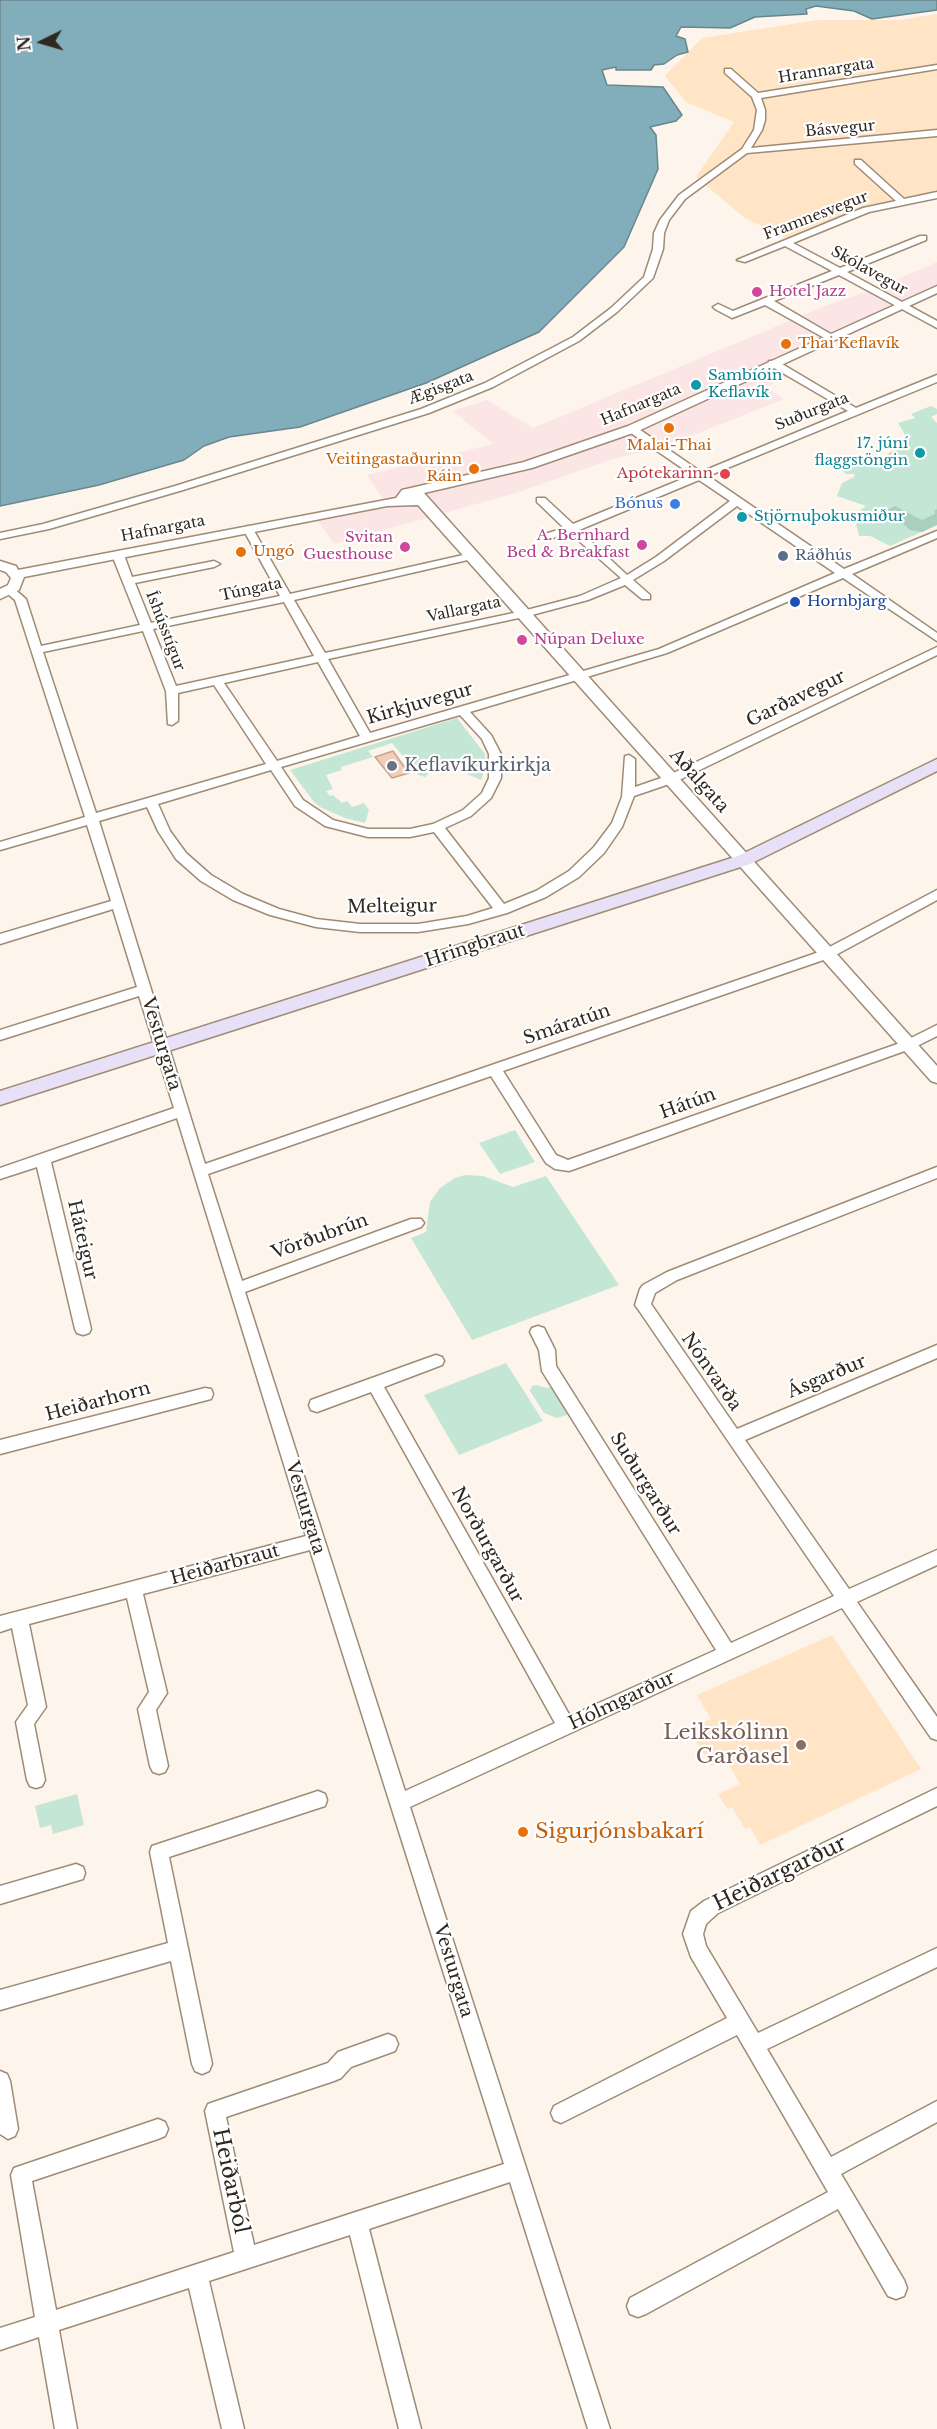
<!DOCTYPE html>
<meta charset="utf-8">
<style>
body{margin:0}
#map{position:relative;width:937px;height:2429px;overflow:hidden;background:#fdf4eb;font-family:"Libre Baskerville",serif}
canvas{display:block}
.north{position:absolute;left:12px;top:12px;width:60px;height:60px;-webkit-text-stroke:4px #fff;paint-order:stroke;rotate:265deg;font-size:16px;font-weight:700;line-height:24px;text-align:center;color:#30281f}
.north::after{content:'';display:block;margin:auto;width:21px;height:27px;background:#30281f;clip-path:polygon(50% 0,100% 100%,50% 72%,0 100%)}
</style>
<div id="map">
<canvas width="937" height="2429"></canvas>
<div class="north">N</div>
</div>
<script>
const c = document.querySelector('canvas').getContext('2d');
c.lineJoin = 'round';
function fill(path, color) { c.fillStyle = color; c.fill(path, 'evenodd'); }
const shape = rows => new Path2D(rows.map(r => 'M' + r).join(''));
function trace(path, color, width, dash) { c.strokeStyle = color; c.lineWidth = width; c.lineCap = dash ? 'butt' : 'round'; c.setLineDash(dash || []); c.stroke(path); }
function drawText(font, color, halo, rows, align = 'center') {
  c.font = font + ' "Libre Baskerville",serif'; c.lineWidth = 4.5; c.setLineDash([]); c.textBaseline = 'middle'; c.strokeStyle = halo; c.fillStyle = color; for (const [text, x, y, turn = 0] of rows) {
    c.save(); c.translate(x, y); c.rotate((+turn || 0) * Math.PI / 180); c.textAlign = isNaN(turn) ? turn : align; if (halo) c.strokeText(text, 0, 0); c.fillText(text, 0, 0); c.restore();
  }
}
fill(shape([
 [937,262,937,292,779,363,797,373,765,387,784,399,666,446,613,459,519,492,334,544,314,515,383,499,367,475,493,444,453,411,487,400,533,428,825,306,879,287]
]), '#fce6e5');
fill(shape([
 [937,14,937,199,868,213,797,243,745,218,696,177,734,122,686,102,665,76,702,38,818,20,901,20],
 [832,1635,921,1769,760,1845,750,1827,745,1829,732,1807,727,1809,718,1794,740,1784,726,1760,711,1766,689,1730,711,1719,697,1695]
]), '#ffe4c5');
fill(shape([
 [931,406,937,409,937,414,931,417,937,423,937,525,890,546,870,536,859,536,854,515,866,506,837,496,842,483,854,477,855,474,846,474,840,468,856,457,873,464,908,440,898,423,915,418,911,414],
 [457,718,485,754,486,765,481,780,467,774,470,764,457,762,437,766,425,777,418,775,392,743,368,751,373,757,341,767,342,770,326,775,333,789,326,791,330,796,333,795,342,803,347,801,352,807,364,803,369,810,365,823,345,818,320,807,314,802,290,770],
 [515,1130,535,1162,500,1174,479,1143],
 [465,1175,483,1176,513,1187,546,1176,619,1285,472,1340,411,1238,426,1232,430,1202,440,1188,455,1178],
 [506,1363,543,1421,459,1455,424,1395],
 [536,1385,547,1388,552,1386,570,1414,557,1418,544,1413,530,1391,532,1386],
 [77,1794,84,1825,53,1834,51,1825,40,1828,35,1806]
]), '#c4e7d5');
fill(shape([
 [895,506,922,520,935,514,934,511,937,509,937,525,922,532,910,530,887,510]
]), '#a8d0bc');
const water = shape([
 [0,0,937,0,937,10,872,19,854,11,816,6,806,9,807,14,755,17,730,28,681,27,676,36,685,39,688,52,677,55,664,64,654,65,651,70,616,70,616,67,602,70,607,85,663,87,682,115,676,121,650,127,656,135,658,169,624,247,539,332,426,383,300,427,229,437,204,446,184,460,99,485,0,506,0,0]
]);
fill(water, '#81aeba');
trace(water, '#69868c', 1.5);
const building = shape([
 [393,751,400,761,409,773,392,778,375,757,393,751]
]);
fill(building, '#f2cdb8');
trace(building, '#c1a696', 1.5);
const minor = shape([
 [937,65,937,69,761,98,765,110,765,120,762,130,751,148,937,130,937,136,747,153,685,199,669,220,664,233,663,249,653,278,617,312,579,341,493,387,429,413,183,490,49,529,0,539,0,533,43,524,175,486,421,409,485,383,573,337,611,308,644,277,653,249,654,233,660,220,679,195,742,149,754,130,757,110,752,97,725,73,725,69,731,69,758,93,937,65],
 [855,160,861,160,904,199,937,192,937,198,869,212,793,243,840,268,920,236,926,236,926,240,847,272,937,321,937,328,839,275,774,301,834,336,834,340,828,340,765,305,732,318,715,309,713,307,718,304,733,311,832,271,785,246,745,262,737,260,863,208,896,201,855,164,855,160],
 [769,361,777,361,856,408,937,375,937,382,708,476,844,569,937,531,937,538,852,574,937,633,937,641,843,578,667,653,470,712,491,735,501,754,501,778,491,798,471,816,445,828,504,904,536,891,569,871,594,847,612,823,622,797,625,756,629,755,635,759,635,787,667,776,933,649,937,647,937,655,675,782,634,796,622,827,604,853,579,877,546,897,507,913,468,924,418,932,360,932,316,927,270,915,233,900,201,881,176,859,158,831,147,807,99,821,205,1164,822,951,937,890,937,900,832,957,503,1071,556,1155,568,1160,903,1042,937,1025,937,1036,913,1048,569,1171,555,1169,546,1163,491,1076,208,1174,242,1281,411,1219,421,1219,424,1223,421,1227,245,1292,405,1791,555,1723,371,1392,317,1412,311,1410,309,1405,311,1400,430,1357,436,1355,442,1357,444,1361,442,1365,384,1387,570,1716,716,1650,542,1371,539,1350,530,1332,532,1328,538,1326,544,1328,555,1350,556,1366,731,1643,834,1596,638,1309,635,1305,640,1289,643,1285,667,1272,937,1167,937,1178,677,1280,655,1293,651,1304,737,1429,937,1345,937,1358,745,1440,849,1589,937,1550,937,1565,857,1602,937,1717,937,1740,931,1738,842,1608,410,1807,610,2429,588,2429,510,2182,369,2229,421,2429,399,2429,350,2235,209,2281,244,2429,222,2429,189,2288,59,2330,77,2429,55,2429,39,2337,0,2350,0,2328,35,2317,11,2175,14,2168,158,2119,165,2122,168,2129,165,2136,158,2139,32,2181,56,2310,234,2252,205,2111,208,2104,328,2063,338,2052,388,2034,395,2037,398,2044,395,2051,351,2067,341,2078,334,2081,226,2117,254,2245,504,2164,310,1550,143,1594,167,1693,156,1710,168,1766,165,1772,159,1774,153,1772,150,1766,138,1709,149,1692,127,1598,29,1624,46,1707,34,1724,45,1780,42,1786,36,1788,30,1786,27,1780,16,1722,28,1705,12,1628,0,1632,0,1616,306,1536,177,1118,51,1162,91,1329,89,1333,83,1335,77,1333,75,1329,37,1167,0,1179,0,1168,174,1108,139,996,0,1040,0,1030,137,987,113,909,0,944,0,934,111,901,87,825,0,850,0,842,85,817,15,600,3,590,5,588,13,588,26,599,41,646,140,625,112,555,118,552,124,555,132,577,214,561,220,564,214,567,135,583,151,623,280,596,243,529,248,526,253,529,290,594,472,553,478,556,472,559,294,600,325,653,523,611,580,596,621,578,570,533,546,540,542,539,542,535,564,528,537,502,537,498,545,498,573,524,692,475,628,431,628,427,636,427,701,472,848,411,769,365,769,361],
 [699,480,730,501,656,557,627,575,579,530,699,480],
 [737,506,835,573,659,649,370,733,328,659,528,616,588,600,625,585,642,599,650,599,650,595,633,580,664,561,737,506],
 [284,602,314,656,176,686,153,629,284,602],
 [143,631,166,691,168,724,172,725,178,721,178,693,214,685,266,764,96,813,43,652,143,631],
 [318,662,360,736,277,761,224,683,318,662],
 [460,715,482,739,489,754,489,778,482,793,463,810,433,824,410,829,368,829,333,820,303,800,281,767,460,715],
 [271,770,295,806,325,826,368,837,410,837,434,832,493,908,467,916,418,924,360,924,316,919,279,909,243,894,211,875,186,853,170,831,158,804,271,770],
 [205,1388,211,1389,213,1394,211,1399,0,1454,0,1440,205,1388],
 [937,1788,937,1806,718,1913,706,1924,703,1934,706,1946,758,2033,937,1948,937,1967,767,2049,831,2157,937,2101,937,2122,841,2174,904,2280,907,2288,904,2296,896,2299,888,2296,838,2209,646,2314,638,2317,630,2314,627,2306,630,2298,828,2192,737,2035,561,2123,554,2120,551,2113,554,2106,727,2018,691,1957,683,1934,691,1911,704,1901,937,1788],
 [318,1791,325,1794,327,1800,325,1806,169,1857,212,2064,209,2071,202,2074,195,2071,192,2064,171,1961,0,2010,0,1990,168,1943,150,1852,152,1846,318,1791],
 [76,1864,83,1867,85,1873,83,1879,0,1904,0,1886,76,1864],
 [0,2071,7,2074,10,2081,18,2129,15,2136,8,2139,0,2134,0,2071]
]);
const tertiary = shape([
 [937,286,937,293,636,432,532,468,424,493,937,1066,937,1083,931,1081,418,505,387,506,24,577,19,590,0,599,0,589,8,585,11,578,6,572,0,570,0,561,16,566,18,570,396,498,402,490,524,462,628,426,937,286]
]);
const secondary = shape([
 [937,759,937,771,750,864,0,1105,0,1091,738,856,937,759]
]);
trace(minor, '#9f8b75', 3);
trace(tertiary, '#9f8b75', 3);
trace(secondary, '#9f8b75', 3);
fill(minor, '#fff');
fill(tertiary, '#fff');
fill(secondary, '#e7e0f6');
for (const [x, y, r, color] of [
 [757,292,6,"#d1479c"],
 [786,344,6,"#e8710a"],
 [696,385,6,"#0f9aa8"],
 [669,428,6,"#e8710a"],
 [920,453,6,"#0f9aa8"],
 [474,469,6,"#e8710a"],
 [725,474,6,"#e0444e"],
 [675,504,6,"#3f7fe0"],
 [742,517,6,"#0f9aa8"],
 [642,545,6,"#d1479c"],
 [405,547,6,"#d1479c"],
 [241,552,6,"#e8710a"],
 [783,556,6,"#5c6f8a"],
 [795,602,6,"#1a4fb4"],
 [522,640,6,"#d1479c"],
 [392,766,6,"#6b7280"],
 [801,1745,6,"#8d6e63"],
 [523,1832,6,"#e8710a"]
]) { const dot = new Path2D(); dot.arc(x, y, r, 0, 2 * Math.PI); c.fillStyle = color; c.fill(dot); trace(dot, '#fff', 2); }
drawText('15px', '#30281f', '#fff', [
 ["Hrannargata",826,71,-9],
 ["Básvegur",840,129,-5],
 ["Framnesvegur",816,216,-21],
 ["Skólavegur",869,271,29],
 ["Ægisgata",441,388,-21],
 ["Hafnargata",641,405,-23],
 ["Suðurgata",812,412,-22],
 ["Hafnargata",163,529,-11],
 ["Túngata",251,590,-12],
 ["Vallargata",464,610,-12],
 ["Íshússtígur",165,631,69]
]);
drawText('15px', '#b23c85', '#fff', [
 ["Hotel Jazz",769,292],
 ["A. Bernhard",630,536,"right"],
 ["Bed & Breakfast",630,553,"right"],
 ["Svitan",393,538,"right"],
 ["Guesthouse",393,555,"right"],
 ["Núpan Deluxe",534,640]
], 'left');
drawText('15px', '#c56008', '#fff', [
 ["Thai Keflavík",798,344],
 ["Malai-Thai",669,446,"center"],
 ["Veitingastaðurinn",462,460,"right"],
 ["Ráin",462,477,"right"],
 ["Ungó",253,552]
], 'left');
drawText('15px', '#0d838f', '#fff', [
 ["Sambíóin",708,376],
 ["Keflavík",708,393],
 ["17. júní",908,444,"right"],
 ["flaggstöngin",908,461,"right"],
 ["Stjörnuþokusmiður",754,517]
], 'left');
drawText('15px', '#be3a42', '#fff', [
 ["Apótekarinn",713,474]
], 'right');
drawText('15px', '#366cbe', '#fff', [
 ["Bónus",663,504]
], 'right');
drawText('15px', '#4e5e75', '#fff', [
 ["Ráðhús",795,556]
], 'left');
drawText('15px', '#164399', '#fff', [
 ["Hornbjarg",807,602]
], 'left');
drawText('18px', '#30281f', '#fff', [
 ["Garðavegur",796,699,-26],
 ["Kirkjuvegur",420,704,-16],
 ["Aðalgata",699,781,48],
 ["Melteigur",392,907,-1],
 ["Hringbraut",475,946,-18],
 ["Smáratún",567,1025,-19],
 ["Vesturgata",161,1044,73],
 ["Hátún",688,1104,-20],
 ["Vörðubrún",320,1237,-20],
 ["Háteigur",82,1240,77],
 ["Nónvarða",711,1372,55],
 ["Ásgarður",827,1377,-23],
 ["Heiðarhorn",98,1402,-15],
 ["Suðurgarður",645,1484,58],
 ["Vesturgata",305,1508,73],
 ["Norðurgarður",487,1545,61],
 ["Heiðarbraut",225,1565,-15],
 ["Hólmgarður",622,1701,-25],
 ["Vesturgata",453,1971,73]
]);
drawText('18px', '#5b616d', '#fff', [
 ["Keflavíkurkirkja",404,766]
], 'left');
drawText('21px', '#785e54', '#fff', [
 ["Leikskólinn",789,1733],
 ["Garðasel",789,1757]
], 'right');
drawText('21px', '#c56008', '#fff', [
 ["Sigurjónsbakarí",535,1832]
], 'left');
drawText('21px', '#30281f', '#fff', [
 ["Heiðargarður",780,1874,-26],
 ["Heiðarból",230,2181,78]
]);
</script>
